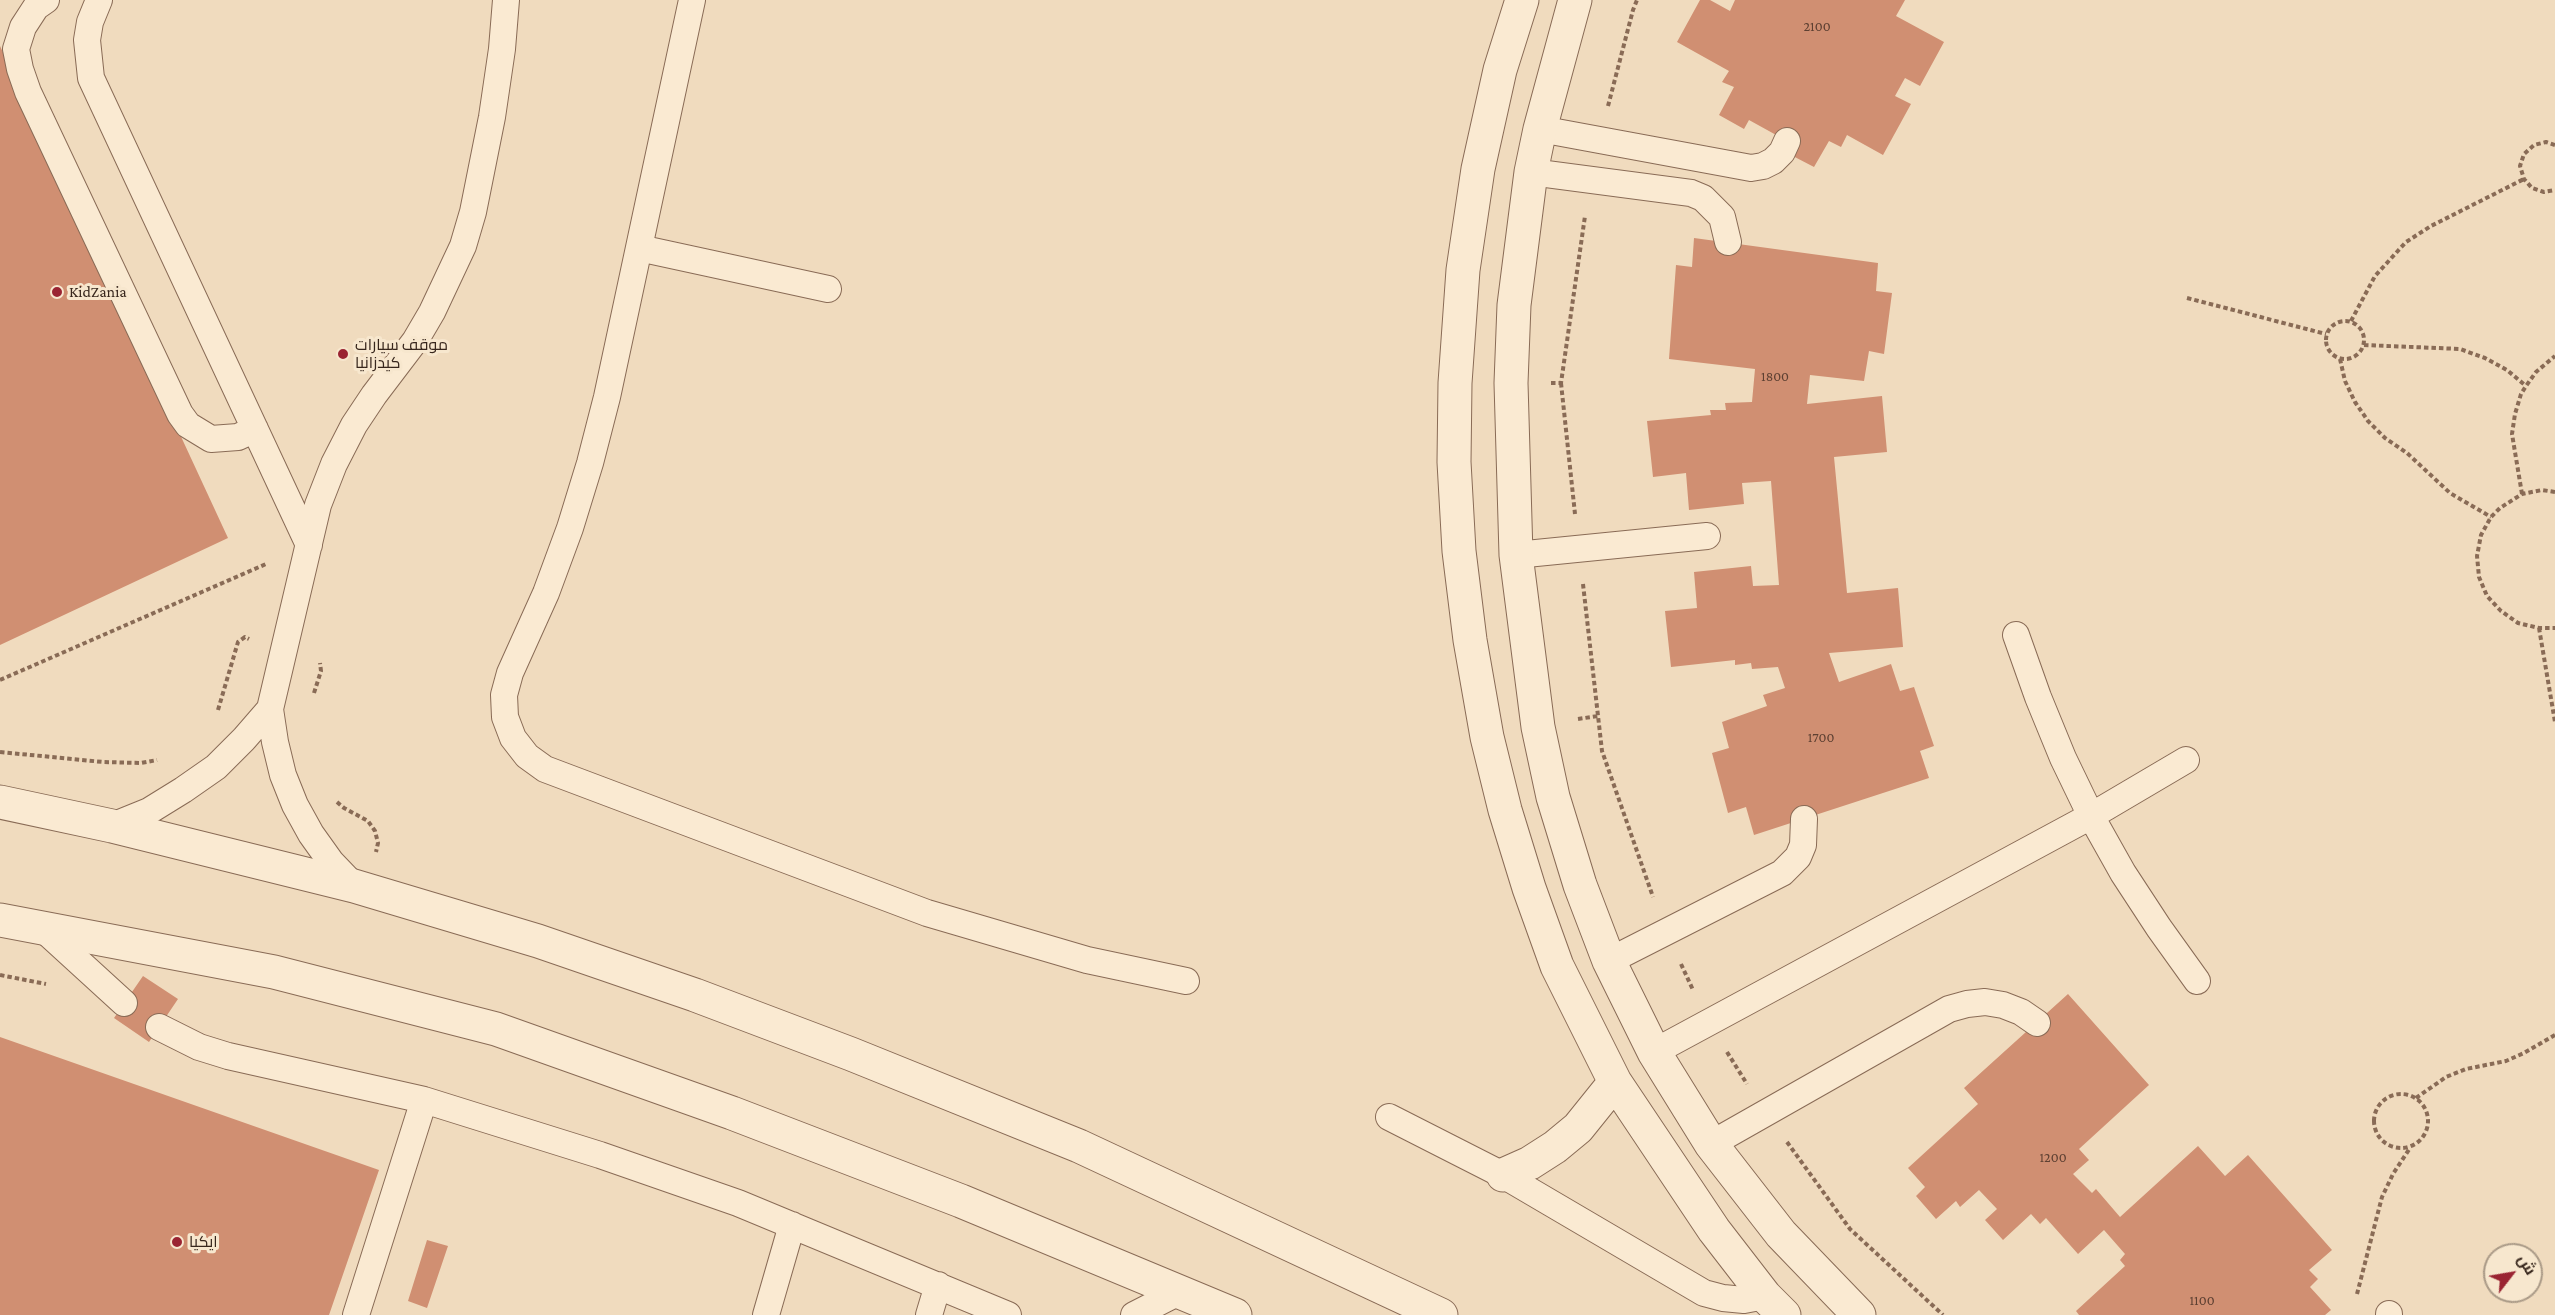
<!DOCTYPE html>
<meta charset="utf-8">
<style>
body{margin:0}
#map{position:relative;width:2555px;height:1315px;overflow:hidden;background:#f0dbbe;font-family:"Crimson Pro",Cairo,serif}
canvas{display:block}
.north{position:absolute;left:2483px;top:1243px;width:60px;height:60px;box-sizing:border-box;background:#f7e7ce;border:2px solid #aa9a87;border-radius:50%;rotate:59deg;font-size:16px;font-weight:700;line-height:24px;text-align:center;color:#37261c}
.north::after{content:'';display:block;margin:auto;width:21px;height:27px;background:#9a2432;clip-path:polygon(50% 0,100% 100%,50% 72%,0 100%)}
</style>
<div id="map">
<canvas width="2555" height="1315"></canvas>
<div class="north">ش</div>
</div>
<script>
const c = document.querySelector('canvas').getContext('2d');
c.lineJoin = 'round';
function fill(path, color) { c.fillStyle = color; c.fill(path, 'evenodd'); }
const shape = rows => new Path2D(rows.map(r => 'M' + r).join(''));
function trace(path, color, width, dash) { c.strokeStyle = color; c.lineWidth = width; c.lineCap = dash ? 'butt' : 'round'; c.setLineDash(dash || []); c.stroke(path); }
function drawText(font, color, halo, rows, align = 'center') {
  c.font = font + ' "Crimson Pro",Cairo,serif'; c.lineWidth = 6; c.setLineDash([]); c.textBaseline = 'middle'; c.strokeStyle = halo; c.fillStyle = color; for (const [text, x, y, turn = 0] of rows) {
    c.save(); c.translate(x, y); c.rotate((+turn || 0) * Math.PI / 180); c.textAlign = isNaN(turn) ? turn : align; if (halo) c.strokeText(text, 0, 0); c.fillText(text, 0, 0); c.restore();
  }
}
fill(shape([
 [1700,0,1710,0,1730,11,1735,0,1905,0,1896,16,1944,42,1920,86,1905,78,1895,96,1911,104,1883,155,1847,135,1841,147,1829,141,1814,167,1789,154,1787,141,1749,120,1744,129,1719,115,1734,87,1722,82,1729,71,1677,42],
 [0,46,228,538,0,645],
 [1694,238,1878,263,1876,291,1892,293,1884,354,1869,351,1864,381,1810,375,1807,404,1882,396,1887,452,1834,457,1847,593,1898,588,1903,647,1829,653,1839,682,1891,664,1900,691,1914,687,1934,746,1920,751,1929,778,1754,835,1746,807,1728,813,1712,753,1729,748,1722,722,1767,706,1763,695,1785,688,1778,667,1752,669,1751,663,1735,665,1735,660,1671,667,1665,611,1697,608,1694,572,1751,566,1753,586,1779,585,1771,481,1742,483,1744,504,1689,510,1686,473,1653,477,1647,421,1711,415,1710,410,1726,410,1725,403,1752,402,1755,369,1669,359,1676,265,1692,267],
 [143,976,178,999,149,1042,114,1018],
 [2068,994,2149,1085,2079,1149,2089,1160,2073,1174,2092,1193,2096,1189,2120,1217,2198,1146,2225,1176,2248,1155,2332,1250,2309,1270,2318,1279,2310,1287,2331,1310,2325,1315,2079,1315,2076,1311,2125,1266,2120,1260,2125,1254,2104,1230,2078,1254,2046,1218,2040,1224,2031,1214,2003,1240,1985,1220,1997,1209,1979,1190,1960,1207,1956,1201,1936,1219,1916,1196,1925,1187,1908,1168,1978,1104,1964,1088],
 [0,1037,379,1170,329,1315,0,1315],
 [427,1240,448,1246,427,1308,408,1301]
]), '#d08f72');
const service = shape([
 [46,0,36,7,23,27,16,49,20,69,28,92,180,414,188,425,211,439,238,437,255,429],
 [99,0,90,22,87,40,91,78,309,545],
 [692,0,607,397,590,463,570,528,546,593,510,673,504,695,505,717,513,738,527,756,545,769,927,913,1087,960,1186,981],
 [1540,129,1751,168,1763,166,1773,161,1782,152,1787,141],
 [1531,172,1691,193,1703,198,1722,217,1728,242],
 [639,248,828,289],
 [1516,555,1707,536],
 [2016,635,2038,697,2063,758,2091,816,2123,873,2159,928,2197,981],
 [112,826,149,811,183,790,216,767,244,739,270,709],
 [354,886,331,862,311,834,295,805,283,775,275,742,270,709,318,505,334,464,354,425,374,395,415,341,432,312,463,246,473,212,492,117,502,49,506,0],
 [43,929,124,1003],
 [1609,961,1782,873,1798,857,1803,845,1804,819],
 [159,1027,199,1047,228,1056,424,1100,600,1155,738,1203,1008,1315],
 [1654,1052,2091,816,2186,760],
 [1389,1117,1503,1175,1704,1293,1723,1298,1744,1300,1765,1296],
 [1711,1144,1949,1009,1967,1004,1985,1002,2003,1005,2021,1012,2037,1023],
 [356,1315,424,1100],
 [766,1315,792,1225],
 [929,1315,938,1285],
 [1134,1315,1181,1291],
 [2389,1315,2389,1314]
]);
const minor = shape([
 [1522,0,1500,70,1478,169,1463,270,1455,383,1454,462,1459,551,1470,640,1487,737,1505,810,1529,888,1557,966,1615,1082,1714,1230,1765,1296,1784,1315],
 [1575,0,1540,129,1531,172,1514,305,1511,383,1516,555,1538,727,1553,797,1580,885,1609,961,1654,1052,1711,1144,1781,1234,1859,1315],
 [1503,1175,1530,1163,1555,1147,1578,1128,1615,1082]
]);
const tertiary = shape([
 [0,802,112,826,354,886,538,941,695,995,851,1054,1079,1146,1441,1315],
 [0,920,274,972,496,1029,732,1113,961,1201,1235,1315]
]);
trace(service, '#896b56', 28);
trace(minor, '#896b56', 35);
trace(tertiary, '#896b56', 35);
trace(shape([
 [1608,106,1633,10,1637,0],
 [2555,145,2546,142,2534,145,2524,154,2520,166,2524,179,2532,188,2544,192,2555,190],
 [2187,298,2326,334],
 '2326 340a19 19 0 1 1 38 0a19 19 0 1 1-38 0Z',
 [2351,321,2375,276,2406,242,2431,226,2524,179],
 [2364,345,2460,349,2485,358,2507,370,2526,386],
 [2340,359,2345,381,2355,402,2368,421,2385,438,2407,453,2450,493,2491,517],
 [1551,383,1561,383,1585,216],
 [1561,383,1575,514],
 [2555,492,2542,490,2522,494,2500,508,2491,517,2481,535,2477,556,2479,577,2487,596,2501,611,2518,623,2539,628,2555,628],
 [2522,494,2512,434,2515,414,2521,394,2526,386,2536,372,2555,356],
 [1583,584,1602,751,1653,897],
 [2539,628,2555,722],
 [0,680,266,564],
 [314,693,321,671,320,663],
 [218,710,238,642,245,637,249,639],
 [1578,719,1598,716],
 [0,752,103,762,141,763,157,760],
 [337,802,344,808,368,821,375,831,378,843,376,852],
 [1681,964,1693,990],
 [0,975,46,984],
 [1727,1052,1747,1084],
 '2374 1121a27 27 0 1 1 54 0a27 27 0 1 1-54 0Z',
 [2416,1098,2446,1077,2466,1069,2506,1061,2524,1053,2555,1035],
 [1787,1142,1850,1229,1943,1315],
 [2357,1294,2382,1197,2393,1174,2410,1148]
]), '#896b56', 4, [4.5, 3]);
trace(service, '#faead2', 26);
trace(minor, '#faead2', 33);
trace(tertiary, '#faead2', 33);
for (const [x, y, r, color] of [
 [57,292,6,"#9a2432"],
 [343,354,6,"#9a2432"],
 [177,1242,6,"#9a2432"]
]) { const dot = new Path2D(); dot.arc(x, y, r, 0, 2 * Math.PI); c.fillStyle = color; c.fill(dot); trace(dot, '#f7e7ce', 2); }
drawText('14px', '#5d4032', null, [
 ["2100",1817,27],
 ["1800",1775,377],
 ["1700",1821,738],
 ["1200",2053,1158],
 ["1100",2202,1301]
]);
drawText('16px', '#37261c', '#f7e7ce', [
 ["KidZania",69,292],
 ["موقف سيارات",355,345],
 ["كيدزانيا",355,363],
 ["ايكيا",189,1242]
], 'left');
</script>
